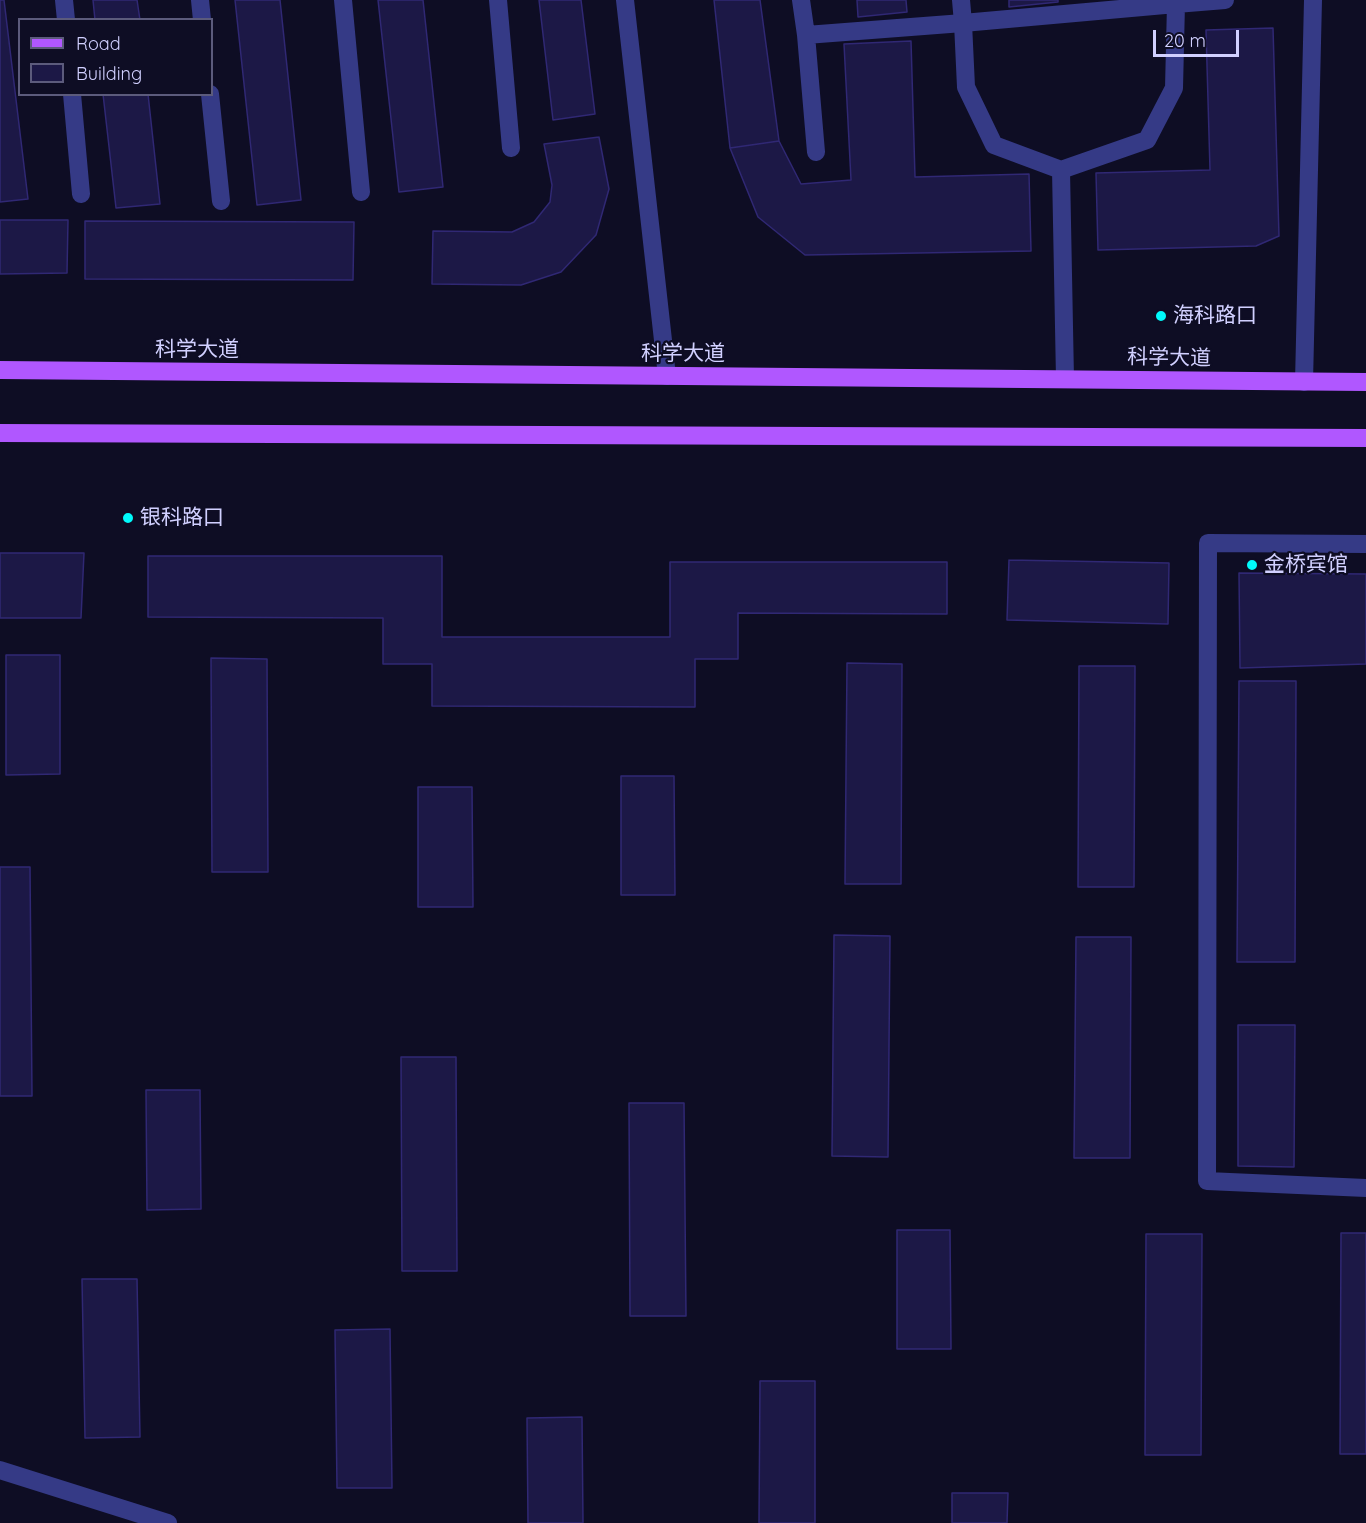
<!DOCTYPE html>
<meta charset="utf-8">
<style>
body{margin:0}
#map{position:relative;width:1366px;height:1523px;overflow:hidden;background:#0e0d24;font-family:Quicksand,sans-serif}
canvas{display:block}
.legend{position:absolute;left:18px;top:18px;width:195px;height:78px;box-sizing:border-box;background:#0e0d24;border:2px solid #5c5b7c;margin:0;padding:8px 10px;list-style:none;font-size:18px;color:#d1d0ff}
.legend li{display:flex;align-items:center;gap:12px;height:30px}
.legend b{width:30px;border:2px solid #5c5b7c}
.scale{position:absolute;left:1153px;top:30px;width:86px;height:27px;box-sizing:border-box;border:3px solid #d1d0ff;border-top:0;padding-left:8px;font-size:18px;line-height:21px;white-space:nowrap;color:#d1d0ff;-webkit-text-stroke:4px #0e0d24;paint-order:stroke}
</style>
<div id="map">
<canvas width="1366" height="1523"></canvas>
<ul class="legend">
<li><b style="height:8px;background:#b057ff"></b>Road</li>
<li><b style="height:16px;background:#1c1846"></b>Building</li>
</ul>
<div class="scale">20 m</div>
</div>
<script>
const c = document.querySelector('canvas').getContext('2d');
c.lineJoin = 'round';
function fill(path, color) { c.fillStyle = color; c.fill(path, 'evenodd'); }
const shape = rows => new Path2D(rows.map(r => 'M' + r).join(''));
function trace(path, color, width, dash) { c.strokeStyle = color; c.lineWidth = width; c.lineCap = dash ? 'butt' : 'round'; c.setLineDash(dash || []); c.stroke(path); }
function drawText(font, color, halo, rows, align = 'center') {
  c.font = font + ' Quicksand,"Noto Sans SC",sans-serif'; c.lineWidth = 4.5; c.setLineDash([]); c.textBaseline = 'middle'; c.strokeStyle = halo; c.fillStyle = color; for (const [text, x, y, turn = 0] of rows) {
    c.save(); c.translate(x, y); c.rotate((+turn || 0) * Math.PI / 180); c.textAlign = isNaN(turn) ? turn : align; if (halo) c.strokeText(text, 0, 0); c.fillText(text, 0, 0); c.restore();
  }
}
const building = shape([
 [0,0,4,0,28,199,0,202,0,0],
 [93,0,137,0,140,20,95,20,93,0],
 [235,0,280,0,301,200,257,205,235,0],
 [378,0,423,0,443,187,399,192,378,0],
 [539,0,581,0,595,114,553,120,539,0],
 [714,0,760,0,779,141,730,148,714,0],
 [857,0,906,0,907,12,858,17,857,0],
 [1009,0,1058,0,1058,2,1009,7,1009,0],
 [1273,28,1279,236,1256,246,1098,250,1096,173,1210,170,1206,30,1273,28],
 [911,41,915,177,1029,174,1031,251,805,255,758,217,730,148,779,141,801,184,851,180,844,44,911,41],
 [103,94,148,94,160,204,116,208,103,94],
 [599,137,609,189,596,235,561,272,521,285,432,284,433,231,512,232,534,222,550,202,552,185,544,144,599,137],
 [0,220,68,220,67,273,0,274,0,220],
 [85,221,354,222,353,280,85,279,85,221],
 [0,553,84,553,81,618,0,618,0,553],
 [148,556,442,556,442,637,670,637,670,562,947,562,947,614,738,613,738,659,695,659,695,707,432,706,432,664,383,664,383,618,148,617,148,556],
 [1009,560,1169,563,1168,624,1007,620,1009,560],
 [1239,573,1366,574,1366,664,1240,668,1239,573],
 [6,655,60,655,60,774,6,775,6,655],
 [211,658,267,659,268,872,212,872,211,658],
 [847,663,902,664,901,884,845,884,847,663],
 [1079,666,1135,666,1134,887,1078,887,1079,666],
 [1239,681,1296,681,1295,962,1237,962,1239,681],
 [621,776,674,776,675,895,621,895,621,776],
 [418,787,472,787,473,907,418,907,418,787],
 [0,867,30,867,32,1096,0,1096,0,867],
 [834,935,890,936,888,1157,832,1156,834,935],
 [1076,937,1131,937,1130,1158,1074,1158,1076,937],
 [1238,1025,1295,1025,1294,1167,1238,1166,1238,1025],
 [401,1057,456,1057,457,1271,402,1271,401,1057],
 [146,1090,200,1090,201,1209,147,1210,146,1090],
 [629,1103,684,1103,686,1316,630,1316,629,1103],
 [897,1230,950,1230,951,1349,897,1349,897,1230],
 [1341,1233,1366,1233,1366,1454,1340,1454,1341,1233],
 [1146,1234,1202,1234,1201,1455,1145,1455,1146,1234],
 [82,1279,137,1279,140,1437,85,1438,82,1279],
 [390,1329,392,1488,337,1488,335,1330,390,1329],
 [760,1381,815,1381,815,1523,759,1523,760,1381],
 [582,1417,583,1523,528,1523,527,1418,582,1417],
 [952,1493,1008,1493,1007,1523,952,1523,952,1493]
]);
fill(building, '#1c1846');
trace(building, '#302874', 1.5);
trace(shape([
 [64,0,66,20],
 [200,0,202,20],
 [343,0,361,192],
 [498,0,511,148],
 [625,0,667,376],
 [801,0,806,35,816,152],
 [961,0,963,23,1176,4],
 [806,35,963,23,966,87,994,145,1061,170],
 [72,94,81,194],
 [210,94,221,201],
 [1065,379,1061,170,1147,140,1174,88,1176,4,1225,0],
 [1304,382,1313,0],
 [1366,544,1208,543,1207,1181,1366,1188],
 [0,1470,168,1523]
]), '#353a86', 18);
trace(shape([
 [0,370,1366,382],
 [0,433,1366,438]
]), '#b057ff', 18);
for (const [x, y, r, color] of [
 [1161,316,6,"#00fafb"],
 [128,518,6,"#00fafb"],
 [1252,565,6,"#00fafb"]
]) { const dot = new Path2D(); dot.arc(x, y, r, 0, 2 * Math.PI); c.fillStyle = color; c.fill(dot); trace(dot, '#0e0d24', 2); }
drawText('21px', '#d1d0ff', '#0e0d24', [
 ["海科路口",1173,316],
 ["银科路口",140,518],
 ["金桥宾馆",1264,565]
], 'left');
drawText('21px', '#d1d0ff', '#0e0d24', [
 ["科学大道",197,350],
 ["科学大道",683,354],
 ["科学大道",1169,358,1]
]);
</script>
